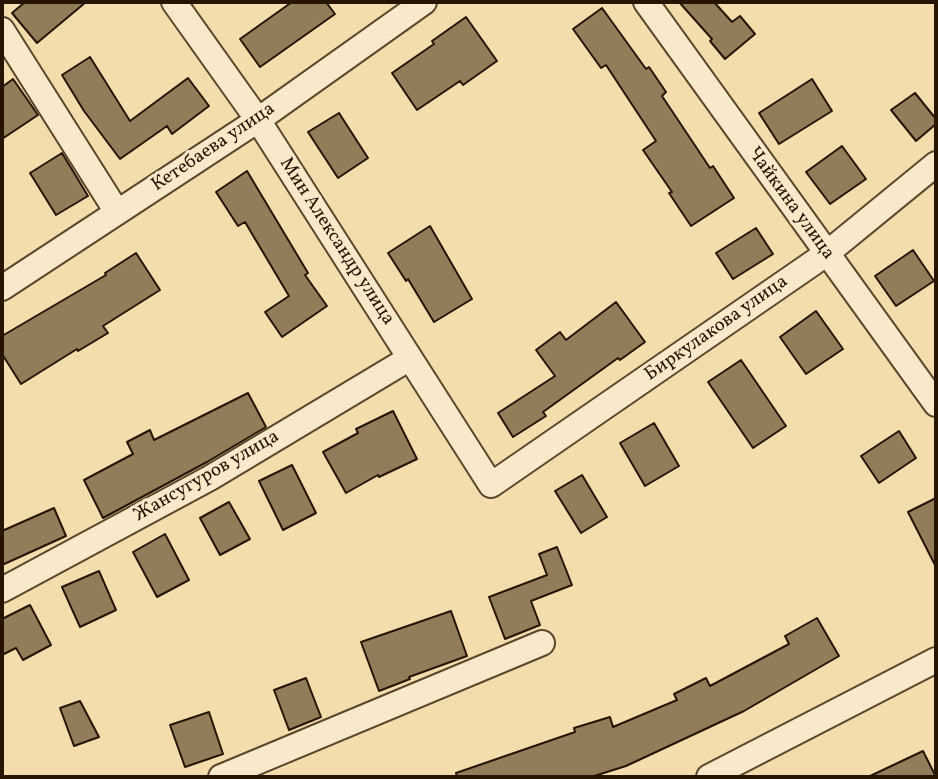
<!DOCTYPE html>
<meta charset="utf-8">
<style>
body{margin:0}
#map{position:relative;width:938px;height:779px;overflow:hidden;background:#f4ddad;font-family:Vollkorn,serif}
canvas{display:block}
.frame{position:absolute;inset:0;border:4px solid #251501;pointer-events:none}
</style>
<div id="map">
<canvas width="938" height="779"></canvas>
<div class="frame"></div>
</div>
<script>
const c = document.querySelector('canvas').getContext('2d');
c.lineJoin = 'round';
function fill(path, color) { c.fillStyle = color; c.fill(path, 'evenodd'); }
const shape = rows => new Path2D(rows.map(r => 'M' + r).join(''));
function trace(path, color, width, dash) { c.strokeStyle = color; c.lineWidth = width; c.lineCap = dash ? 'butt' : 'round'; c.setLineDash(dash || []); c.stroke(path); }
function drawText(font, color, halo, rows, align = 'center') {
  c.font = font + ' Vollkorn,serif'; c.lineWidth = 6; c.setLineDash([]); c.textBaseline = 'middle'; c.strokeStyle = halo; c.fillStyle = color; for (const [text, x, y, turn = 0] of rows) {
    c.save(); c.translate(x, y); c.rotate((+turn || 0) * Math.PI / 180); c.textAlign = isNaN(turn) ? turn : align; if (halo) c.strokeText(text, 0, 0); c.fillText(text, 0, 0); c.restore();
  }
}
const building = shape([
 [25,2,86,2,37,43,12,13,25,2],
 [292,2,326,2,335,14,260,67,240,39,292,2],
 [679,2,714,2,732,22,740,16,755,34,725,59,710,41,712,39,679,2],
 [602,8,646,69,649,67,666,92,662,96,710,168,713,166,734,198,691,226,669,193,672,192,643,150,656,141,606,65,601,68,573,29,602,8],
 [466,17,497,61,463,85,460,81,417,110,392,73,434,44,432,41,466,17],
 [90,57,130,121,188,78,209,106,172,134,167,126,120,159,84,111,62,75,90,57],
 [13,79,38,115,2,139,2,87,13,79],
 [812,79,832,111,779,144,759,113,812,79],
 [915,93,936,119,936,124,916,141,891,110,915,93],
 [339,113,368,158,338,178,308,132,339,113],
 [842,146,866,179,830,204,806,172,842,146],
 [62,153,88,196,56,215,30,173,62,153],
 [247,171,308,273,305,275,327,306,282,337,265,312,289,296,245,222,238,226,216,192,247,171],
 [430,226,472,299,434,322,408,279,406,281,388,253,430,226],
 [756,228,773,254,733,279,716,253,756,228],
 [913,250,934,281,896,306,875,276,913,250],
 [136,253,160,290,103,326,108,333,78,351,77,349,21,384,2,354,2,336,106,275,105,273,136,253],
 [616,302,645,342,620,360,618,358,543,412,546,416,513,437,498,413,555,376,536,350,560,332,566,340,616,302],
 [816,311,843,349,806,374,780,337,816,311],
 [741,360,786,426,753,448,708,382,741,360],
 [248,393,266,427,207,462,103,518,84,480,133,454,127,442,150,430,154,440,248,393],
 [393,411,417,459,379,477,378,475,346,493,323,452,358,433,356,429,393,411],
 [654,423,679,466,645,486,620,443,654,423],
 [899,431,916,458,879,483,861,456,899,431],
 [292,465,316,513,283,530,259,481,292,465],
 [582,475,607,517,581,533,555,491,582,475],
 [936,498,936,567,908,512,936,498],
 [229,502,250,539,220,555,200,518,229,502],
 [54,508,66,536,2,565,2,531,54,508],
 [165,534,189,580,157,597,133,552,165,534],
 [557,547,572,585,531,601,540,625,505,639,489,597,547,575,539,554,557,547],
 [99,571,116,610,80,627,62,587,99,571],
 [30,605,51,645,23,660,16,648,2,655,2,619,30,605],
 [451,611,467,656,409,677,410,679,379,691,361,642,451,611],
 [817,618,839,656,744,711,626,766,591,777,457,777,456,773,575,732,574,728,610,717,613,727,677,700,674,694,706,678,710,686,789,644,785,636,817,618],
 [306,678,321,717,289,730,274,690,306,678],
 [80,701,99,737,74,746,60,708,80,701],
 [209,712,223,754,185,767,170,725,209,712],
 [923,751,936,777,868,777,923,751]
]);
fill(building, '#917d5a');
trace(building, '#251501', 2);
const minor = shape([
 [174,2,258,120,491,485,826,254,936,164],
 [646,2,936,404],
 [2,30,117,212],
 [2,288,258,120,424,2],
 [2,590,210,478,410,358],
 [221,777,542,643],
 [709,777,936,660]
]);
trace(minor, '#59472c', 28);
trace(minor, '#f8e9ca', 24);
drawText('19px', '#251501', '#f8e9ca', [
 ["Кетебаева улица",214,148,-34],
 ["Чайкина улица",790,204,54],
 ["Мин Александр улица",336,242,57],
 ["Биркулакова улица",717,329,-35],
 ["Жансугуров улица",207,477,-30]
]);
</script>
